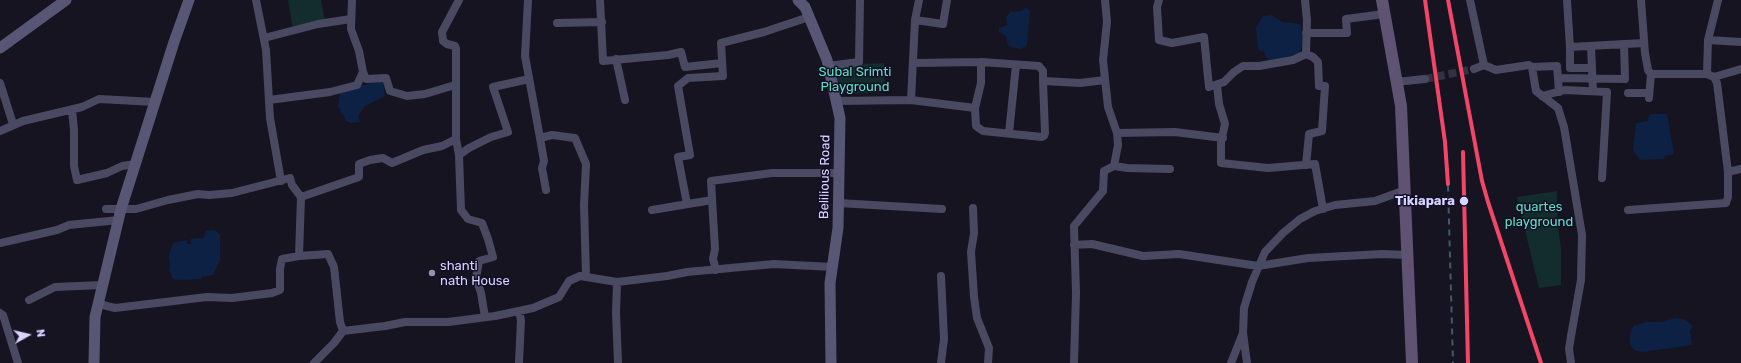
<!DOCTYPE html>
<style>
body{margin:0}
#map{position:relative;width:1741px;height:363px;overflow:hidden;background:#161421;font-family:Rubik,sans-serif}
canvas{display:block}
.north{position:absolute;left:8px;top:315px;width:40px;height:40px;-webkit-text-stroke:3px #130f26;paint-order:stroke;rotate:82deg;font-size:11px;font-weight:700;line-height:16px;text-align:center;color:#d9d4ff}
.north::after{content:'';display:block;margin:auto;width:14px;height:18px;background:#d9d4ff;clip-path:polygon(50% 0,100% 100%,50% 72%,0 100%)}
</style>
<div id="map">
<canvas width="1741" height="363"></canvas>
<div class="north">N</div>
</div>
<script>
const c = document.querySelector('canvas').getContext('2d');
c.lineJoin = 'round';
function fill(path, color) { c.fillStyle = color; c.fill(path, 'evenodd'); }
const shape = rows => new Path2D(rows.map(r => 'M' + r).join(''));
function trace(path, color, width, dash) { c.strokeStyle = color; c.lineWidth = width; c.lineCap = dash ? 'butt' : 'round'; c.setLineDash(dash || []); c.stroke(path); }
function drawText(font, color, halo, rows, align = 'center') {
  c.font = font + ' Rubik,sans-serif'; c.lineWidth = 3; c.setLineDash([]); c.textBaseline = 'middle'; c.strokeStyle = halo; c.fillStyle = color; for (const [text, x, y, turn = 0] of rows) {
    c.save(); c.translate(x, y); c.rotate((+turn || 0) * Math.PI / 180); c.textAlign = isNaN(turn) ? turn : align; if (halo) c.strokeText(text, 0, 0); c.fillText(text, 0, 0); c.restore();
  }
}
fill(shape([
 [288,0,321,0,325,21,293,29],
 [884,63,885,92,853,94,836,91,832,65],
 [1557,191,1557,219,1561,249,1561,285,1539,288,1517,197]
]), '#132c2d');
fill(shape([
 [1026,8,1030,11,1027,45,1021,49,1011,47,1008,45,1006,36,999,32,999,28,1007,25,1006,17,1010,12,1021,11],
 [1272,15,1282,22,1300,24,1303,38,1301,50,1299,53,1285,58,1269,60,1268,58,1266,58,1264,51,1261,52,1258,48,1256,28,1263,16],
 [380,81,383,82,385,96,365,106,358,116,360,122,351,123,346,121,343,114,341,114,340,108,338,108,340,91],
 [1652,114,1667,114,1674,154,1665,156,1664,159,1640,160,1633,150,1636,123,1648,121,1649,115],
 [214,230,220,234,220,261,213,275,202,277,201,279,180,280,173,279,169,270,170,266,169,256,173,243,187,240,187,244,191,244,191,239,204,238,206,231],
 [1675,318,1684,319,1693,326,1690,331,1692,345,1643,352,1636,351,1632,348,1630,344,1630,333,1634,326,1646,322,1661,322]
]), '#0d2144');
trace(shape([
 [1425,79,1474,69]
]), '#333142', 8, [8, 4]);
trace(shape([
 [256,0,266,50,270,118,281,181],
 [352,0,351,29,359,51,363,72,366,79,386,78,390,91,407,96,425,94,455,85],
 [528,0,525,56,540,138,552,135,575,138,586,164,584,205,586,276],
 [600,0,603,61,668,55,681,52,685,67,722,63],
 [1159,0,1157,7,1159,40,1172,43,1204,37,1209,87,1224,82,1234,72,1243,66,1259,66,1293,60,1306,54,1307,20,1305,0],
 [1470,0,1484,65,1474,69],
 [1567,0,1570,47,1644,43],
 [1641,0,1645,53,1648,70,1651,74,1707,74,1714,77,1717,83,1728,172,1741,169],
 [915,20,919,0],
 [557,23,602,22],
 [1306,33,1347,33,1346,19,1384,14],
 [264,38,318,24,351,19],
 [1708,40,1741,42],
 [1591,46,1593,91],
 [1570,47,1570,68,1591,68],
 [1306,54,1313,57,1318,62,1319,86,1325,86,1322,131,1309,134,1306,165],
 [616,59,625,100],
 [981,62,1039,66,1043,71,1043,81],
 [913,63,981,62,981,83,975,108,976,126,983,131,1042,137,1044,136,1045,133,1043,81,1080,83,1105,80],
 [1484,65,1496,70,1529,65,1532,67,1536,91,1558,108,1564,127,1582,235,1581,280,1571,336,1569,349,1571,363],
 [828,66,859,62,860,0],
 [1532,67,1557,66,1559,92],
 [1707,74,1708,40,1718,0],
 [1714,77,1741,69],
 [1558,78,1625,79,1624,44],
 [1396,82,1425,79],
 [0,83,13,124],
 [1217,85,1219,104,1225,124,1221,142,1221,163,1268,168,1315,164,1323,209],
 [1628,93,1649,93],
 [1542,96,1565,90,1607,92,1602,178],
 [1649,98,1651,74],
 [269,100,330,92,357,85,363,72],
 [911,100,975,108],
 [836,101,911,100,915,20,943,24,947,0],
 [72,110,74,130,74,166,77,180,107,173,122,166,136,164],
 [0,131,23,121,82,107,99,99,155,102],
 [1009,133,1016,65],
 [1117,133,1175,132,1223,138],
 [540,138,544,161,542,168,546,190],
 [456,139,456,49,455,46,447,44,443,41,442,32,459,0],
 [459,155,461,210,468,219,482,223,488,239,493,257,479,261,476,278,481,293,485,317],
 [1114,166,1127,168,1170,169],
 [838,203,942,209],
 [687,204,678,157,690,155,678,86,688,78,723,76,721,43,764,32,809,17],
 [973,208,974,233,971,252,974,297,977,318,989,348,988,363],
 [106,209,136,209,168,200,198,194,209,195,232,193,290,178,292,185,301,197,359,177,359,164,370,160,383,158,392,163,423,150,442,146,456,139,459,155,469,148,491,137,508,132,493,87,529,79],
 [652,210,712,200],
 [1628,210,1726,203,1728,197,1728,172],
 [0,243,57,230,69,225,119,220],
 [1074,245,1092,244,1143,256,1179,254,1258,266,1308,258,1382,254,1408,255],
 [299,256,301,197],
 [716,270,713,259,715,249,711,181,772,173,839,173],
 [941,276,944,339,941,363],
 [617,282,616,313,618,363],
 [29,300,55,287,103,285],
 [99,304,115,308,207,297,232,298,272,293,280,290,280,269,282,259,299,256,328,254,334,267,340,322,343,331],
 [0,313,3,315,18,363],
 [1243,333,1244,308,1252,282,1265,252,1283,233,1300,219,1315,211,1335,205,1375,201,1405,190],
 [314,363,334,343,343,331,385,326,405,322,448,322,495,316,533,308,559,297,569,281,580,276,617,282,667,276,687,272,774,264,833,267],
 [519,363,521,320,519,311],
 [1074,363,1076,293,1074,226,1103,191,1104,171,1114,166,1118,145,1117,133,1108,107,1103,60,1107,22,1105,0],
 [1231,363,1243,333,1247,363]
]), '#4a4962', 8);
trace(shape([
 [798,0,805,7,827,60,840,118,838,228,830,283,831,363],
 [0,48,66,0],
 [94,363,95,317,121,209,174,42,189,0]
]), '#575674', 11);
trace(shape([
 [1382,0,1401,106,1412,363]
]), '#5e5373', 12);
trace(shape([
 [1425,0,1445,142,1448,186,1453,363],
 [1448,0,1482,181,1488,202,1541,363]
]), '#43596b', 2, [6, 5]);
trace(shape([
 [1425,0,1445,142,1448,184],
 [1448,0,1482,181,1488,202,1541,363],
 [1463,152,1468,363]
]), '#f34667', 4);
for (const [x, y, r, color] of [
 [1464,201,5,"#d9d4ff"],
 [432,273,4,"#9591b1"]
]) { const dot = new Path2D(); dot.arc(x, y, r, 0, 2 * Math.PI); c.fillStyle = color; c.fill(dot); trace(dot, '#130f26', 1.5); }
drawText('13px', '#5fe0c0', '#130f26', [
 ["Subal Srimti",855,72],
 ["Playground",855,87],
 ["quartes",1539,207],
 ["playground",1539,222]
]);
drawText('13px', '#d9d4ff', '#130f26', [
 ["Belilious Road",825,177,-89]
]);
drawText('bold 13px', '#d9d4ff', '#130f26', [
 ["Tikiapara",1455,201]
], 'right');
drawText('13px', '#d9d4ff', '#130f26', [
 ["shanti",440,266],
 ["nath House",440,281]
], 'left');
</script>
